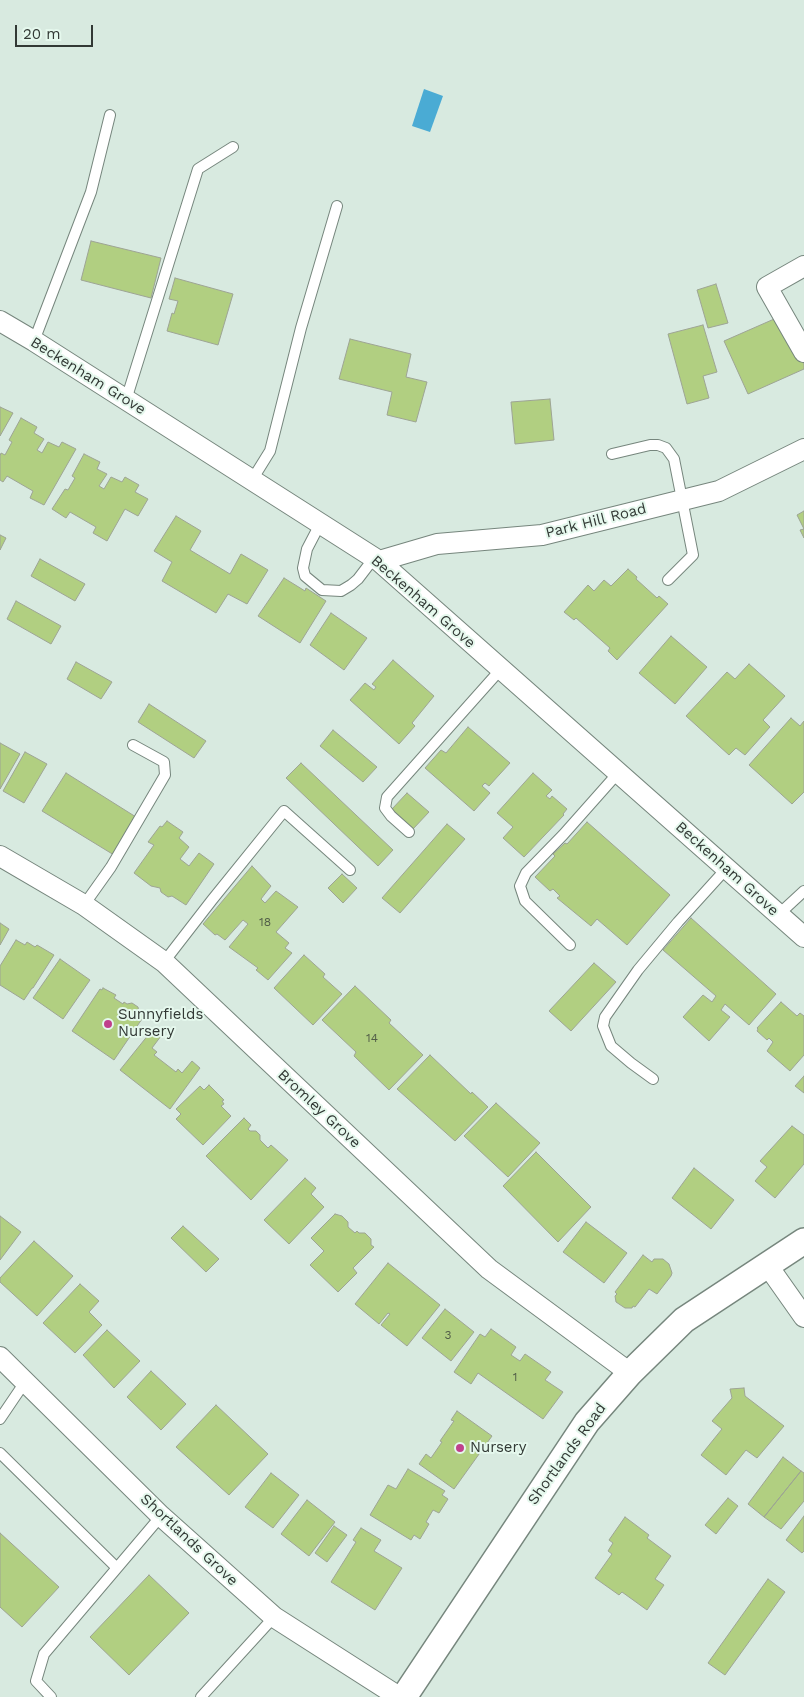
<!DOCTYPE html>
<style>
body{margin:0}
#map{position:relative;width:804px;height:1697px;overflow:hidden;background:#d8eae0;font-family:"Work Sans",sans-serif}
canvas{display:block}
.scale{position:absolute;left:15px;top:25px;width:78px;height:22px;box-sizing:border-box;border:2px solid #323935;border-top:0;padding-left:6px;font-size:15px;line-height:18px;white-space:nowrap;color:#323935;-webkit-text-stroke:4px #e5f8ed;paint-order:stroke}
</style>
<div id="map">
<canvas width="804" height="1697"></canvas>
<div class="scale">20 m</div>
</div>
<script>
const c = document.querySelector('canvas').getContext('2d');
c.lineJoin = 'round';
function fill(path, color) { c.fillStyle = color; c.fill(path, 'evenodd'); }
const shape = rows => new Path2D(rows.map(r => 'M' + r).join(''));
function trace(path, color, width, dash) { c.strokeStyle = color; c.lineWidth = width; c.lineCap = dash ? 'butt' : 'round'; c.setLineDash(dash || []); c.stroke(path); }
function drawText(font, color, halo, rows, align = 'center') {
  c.font = font + ' "Work Sans",sans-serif'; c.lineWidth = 4; c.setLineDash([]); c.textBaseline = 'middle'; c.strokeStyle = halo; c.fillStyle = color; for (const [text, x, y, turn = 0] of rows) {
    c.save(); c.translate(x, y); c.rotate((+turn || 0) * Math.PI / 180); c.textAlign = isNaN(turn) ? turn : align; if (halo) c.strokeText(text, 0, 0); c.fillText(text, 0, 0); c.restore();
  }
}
fill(shape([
 [424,89,443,96,430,132,412,126]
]), '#4aabd4');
const building = shape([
 [91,241,161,258,151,298,81,280,91,241],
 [175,278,233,294,218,345,167,331,172,313,174,314,178,301,169,299,175,278],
 [716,284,728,323,708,328,697,290,716,284],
 [781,316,804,364,804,369,748,394,724,341,781,316],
 [703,325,717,372,703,376,709,398,687,404,668,334,703,325],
 [350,339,411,354,406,377,427,382,416,422,387,415,392,392,339,379,350,339],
 [550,399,554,440,515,444,511,402,550,399],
 [0,407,13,413,0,436,0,407],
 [21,418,37,427,34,433,44,439,37,450,42,453,48,442,59,447,62,442,76,449,44,505,30,498,33,491,7,476,3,482,0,480,0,456,1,453,5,455,12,442,9,440,21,418],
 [84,454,100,462,97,469,107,474,99,486,104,489,111,477,122,482,125,477,139,485,135,492,148,499,138,516,125,509,107,541,93,533,96,527,70,512,66,518,52,509,65,489,68,490,75,478,72,476,84,454],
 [804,511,804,538,800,530,804,529,797,515,804,511],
 [176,516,201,531,190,550,230,574,241,554,268,570,247,604,228,594,216,613,162,581,172,562,154,551,176,516],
 [0,535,6,538,0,550,0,535],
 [40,559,85,584,75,601,31,576,40,559],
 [628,569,637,577,636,579,657,598,659,596,668,604,617,660,608,651,610,648,576,618,574,620,564,612,588,585,594,591,604,580,611,586,628,569],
 [284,578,305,591,306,588,326,601,300,643,258,616,284,578],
 [16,601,61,626,51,644,7,619,16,601],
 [331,613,367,638,344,670,310,645,331,613],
 [671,636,707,667,675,704,639,673,671,636],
 [393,660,434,696,412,723,415,726,399,744,350,700,365,683,374,690,376,687,372,684,393,660],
 [76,662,112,682,101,699,67,679,76,662],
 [749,664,785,696,763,720,770,727,745,755,736,748,729,755,686,716,727,672,735,679,749,664],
 [149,704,206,741,194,758,138,722,149,704],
 [791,718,800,726,804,721,804,792,792,804,749,765,791,718],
 [468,727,510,763,489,786,485,783,482,786,490,793,474,811,425,768,441,750,446,753,468,727],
 [333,730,377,767,363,782,320,746,333,730],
 [0,743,20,754,0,789,0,743],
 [25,752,47,764,24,803,3,791,25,752],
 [301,763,393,850,378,866,286,778,301,763],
 [66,773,136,817,114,855,42,811,66,773],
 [533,773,552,790,546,796,550,799,552,796,567,809,563,814,564,815,524,857,503,838,513,827,497,813,533,773],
 [407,793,429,812,413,829,392,809,407,793],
 [167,821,183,832,179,838,189,847,180,859,189,866,199,853,214,864,186,905,172,896,168,897,161,892,160,888,151,886,134,873,154,845,148,842,160,826,162,827,167,821],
 [587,822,670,895,627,945,597,919,591,926,557,898,560,896,553,889,550,891,535,877,555,856,553,854,565,843,567,844,587,822],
 [447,824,465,839,400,913,382,898,447,824],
 [252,866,271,886,261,899,265,903,276,891,298,907,276,932,289,943,285,948,292,953,268,980,256,970,258,968,229,947,248,924,243,920,225,940,217,934,215,935,203,924,252,866],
 [342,874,357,888,343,903,328,888,342,874],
 [691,918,776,994,749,1025,725,1004,721,1010,730,1017,709,1041,683,1017,703,995,712,1002,716,996,663,950,691,918],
 [0,923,9,929,0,945,0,923],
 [16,940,25,945,27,942,35,947,37,945,54,955,33,988,32,988,24,1000,0,985,0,966,16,940],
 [304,955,325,974,323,977,342,994,313,1025,274,988,304,955],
 [60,959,90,980,63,1019,33,998,60,959],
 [594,963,616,982,571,1031,549,1011,594,963],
 [355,986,391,1020,389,1023,423,1055,389,1090,354,1056,356,1052,322,1020,355,986],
 [103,988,116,995,114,998,123,1004,124,1002,127,1004,132,1003,138,1007,139,1013,144,1016,114,1060,72,1031,100,989,102,990,103,988],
 [781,1002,797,1016,800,1013,804,1016,804,1055,790,1071,767,1051,773,1042,769,1038,767,1040,757,1031,758,1029,757,1028,781,1002],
 [153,1029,161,1036,152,1048,157,1052,154,1055,176,1072,178,1069,182,1073,192,1061,200,1068,170,1109,120,1070,153,1029],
 [430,1055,471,1094,472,1092,488,1107,455,1141,397,1089,430,1055],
 [804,1076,804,1093,795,1086,804,1076],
 [209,1085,224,1100,222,1101,224,1104,221,1106,231,1116,203,1145,176,1119,181,1114,176,1109,200,1086,204,1090,209,1085],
 [496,1103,540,1143,508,1177,464,1136,496,1103],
 [244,1118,251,1125,248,1129,250,1131,256,1131,260,1135,260,1140,268,1148,271,1145,288,1160,251,1200,206,1156,244,1118],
 [792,1126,804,1135,804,1164,775,1198,755,1181,767,1167,760,1161,792,1126],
 [536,1152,591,1207,558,1242,503,1186,536,1152],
 [694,1168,734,1200,711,1229,672,1198,694,1168],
 [305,1178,316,1188,311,1194,324,1207,289,1244,264,1220,305,1178],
 [335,1214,342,1216,348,1222,348,1227,355,1233,357,1231,359,1233,365,1233,371,1239,371,1245,374,1247,353,1268,357,1273,338,1292,310,1265,324,1251,311,1238,335,1214],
 [0,1216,21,1232,0,1260,0,1216],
 [586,1222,627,1253,604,1283,563,1252,586,1222],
 [183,1226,219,1259,206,1272,171,1238,183,1226],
 [34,1241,73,1276,37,1316,0,1282,0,1278,34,1241],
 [643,1255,652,1262,654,1259,663,1259,669,1264,672,1273,671,1276,657,1294,649,1289,635,1307,633,1306,632,1308,625,1308,616,1302,615,1296,617,1294,615,1292,643,1255],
 [388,1263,440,1305,407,1346,381,1325,390,1314,388,1313,379,1324,355,1304,388,1263],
 [80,1284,99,1301,89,1312,102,1325,75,1353,43,1323,80,1284],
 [445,1309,474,1332,451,1361,422,1338,445,1309],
 [491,1329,516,1347,511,1355,520,1361,525,1354,551,1372,545,1380,563,1392,543,1419,478,1373,471,1384,454,1372,480,1334,485,1337,491,1329],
 [107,1330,140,1361,114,1388,83,1355,107,1330],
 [151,1371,186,1404,161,1430,127,1397,151,1371],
 [744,1388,745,1396,784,1426,757,1458,746,1450,726,1475,701,1455,722,1429,712,1421,732,1398,730,1389,744,1388],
 [216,1405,268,1454,229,1495,176,1447,216,1405],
 [457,1411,492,1436,454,1489,419,1464,426,1454,431,1458,442,1442,440,1441,454,1421,451,1420,457,1411],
 [783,1457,801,1471,764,1517,748,1504,783,1457],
 [408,1469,445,1491,442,1495,448,1499,439,1513,433,1510,426,1522,429,1524,420,1539,414,1535,411,1540,370,1515,388,1485,396,1489,408,1469],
 [801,1471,804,1473,804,1501,781,1529,764,1517,801,1471],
 [271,1473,299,1495,273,1528,245,1507,271,1473],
 [728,1498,738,1506,716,1534,705,1525,728,1498],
 [307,1500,335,1522,309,1556,281,1534,307,1500],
 [804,1516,804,1551,802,1553,786,1540,804,1516],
 [625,1517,649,1535,647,1538,671,1556,655,1579,664,1585,647,1610,622,1592,619,1595,595,1578,612,1554,608,1551,613,1543,609,1540,625,1517],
 [334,1526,347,1535,327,1562,315,1553,334,1526],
 [361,1528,381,1540,374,1551,402,1568,375,1610,331,1582,356,1542,353,1540,361,1528],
 [0,1533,59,1587,22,1627,0,1607,0,1533],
 [149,1575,189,1613,129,1675,90,1637,149,1575],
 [768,1579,785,1592,725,1675,708,1663,768,1579]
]);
fill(building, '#b1cf81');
trace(building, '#9da494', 1);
const service = shape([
 [34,341,91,192,110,115],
 [126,400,198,169,233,147],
 [612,454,650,445,658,445,666,448,674,459,693,555,668,580],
 [252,480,270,451,301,328,337,206],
 [320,524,307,549,303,568,305,576,322,590,341,591,351,585,358,579,374,558],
 [409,832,391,816,385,808,387,797,501,669],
 [84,905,111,867,165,775,164,762,133,745],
 [778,915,804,891],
 [570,945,525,901,520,886,526,873,563,835,618,773],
 [164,962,212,900,284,811,350,870],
 [653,1079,631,1063,611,1046,603,1026,605,1017,638,970,678,922,726,869],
 [0,1419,25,1382],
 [0,1453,117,1568],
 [51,1697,36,1681,44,1654,161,1516],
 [201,1697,274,1617]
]);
const minor = shape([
 [804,266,767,287,804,352],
 [0,321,34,341,379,561,804,937],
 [379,561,437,544,542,535,719,491,804,449],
 [0,856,84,905,164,962,489,1269,630,1373],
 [768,1266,804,1317],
 [0,1357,161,1516,274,1617,399,1697]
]);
const tertiary = shape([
 [404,1697,587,1422,630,1373,684,1320,804,1241]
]);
trace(service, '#76867d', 12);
trace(minor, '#76867d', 22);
trace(tertiary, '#76867d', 28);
trace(service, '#fff', 10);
trace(minor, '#fff', 20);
trace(tertiary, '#fff', 25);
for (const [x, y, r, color] of [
 [108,1024,5,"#c0408c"],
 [460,1448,5,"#c0408c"]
]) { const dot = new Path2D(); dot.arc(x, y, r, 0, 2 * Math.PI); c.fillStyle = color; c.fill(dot); trace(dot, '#e5f8ed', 2); }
drawText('12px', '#525e48', null, [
 ["18",265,922],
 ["14",372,1038],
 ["3",448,1335],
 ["1",515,1377]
]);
drawText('15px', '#323935', '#e5f8ed', [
 ["Beckenham Grove",88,376,32],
 ["Park Hill Road",596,521,-14],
 ["Beckenham Grove",423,602,41],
 ["Beckenham Grove",727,869,42],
 ["Bromley Grove",319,1109,43],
 ["Shortlands Road",567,1454,-54],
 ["Shortlands Grove",189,1540,43]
]);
drawText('15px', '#323935', '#e5f8ed', [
 ["Sunnyfields",118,1015],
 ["Nursery",118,1032],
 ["Nursery",470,1448]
], 'left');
</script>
